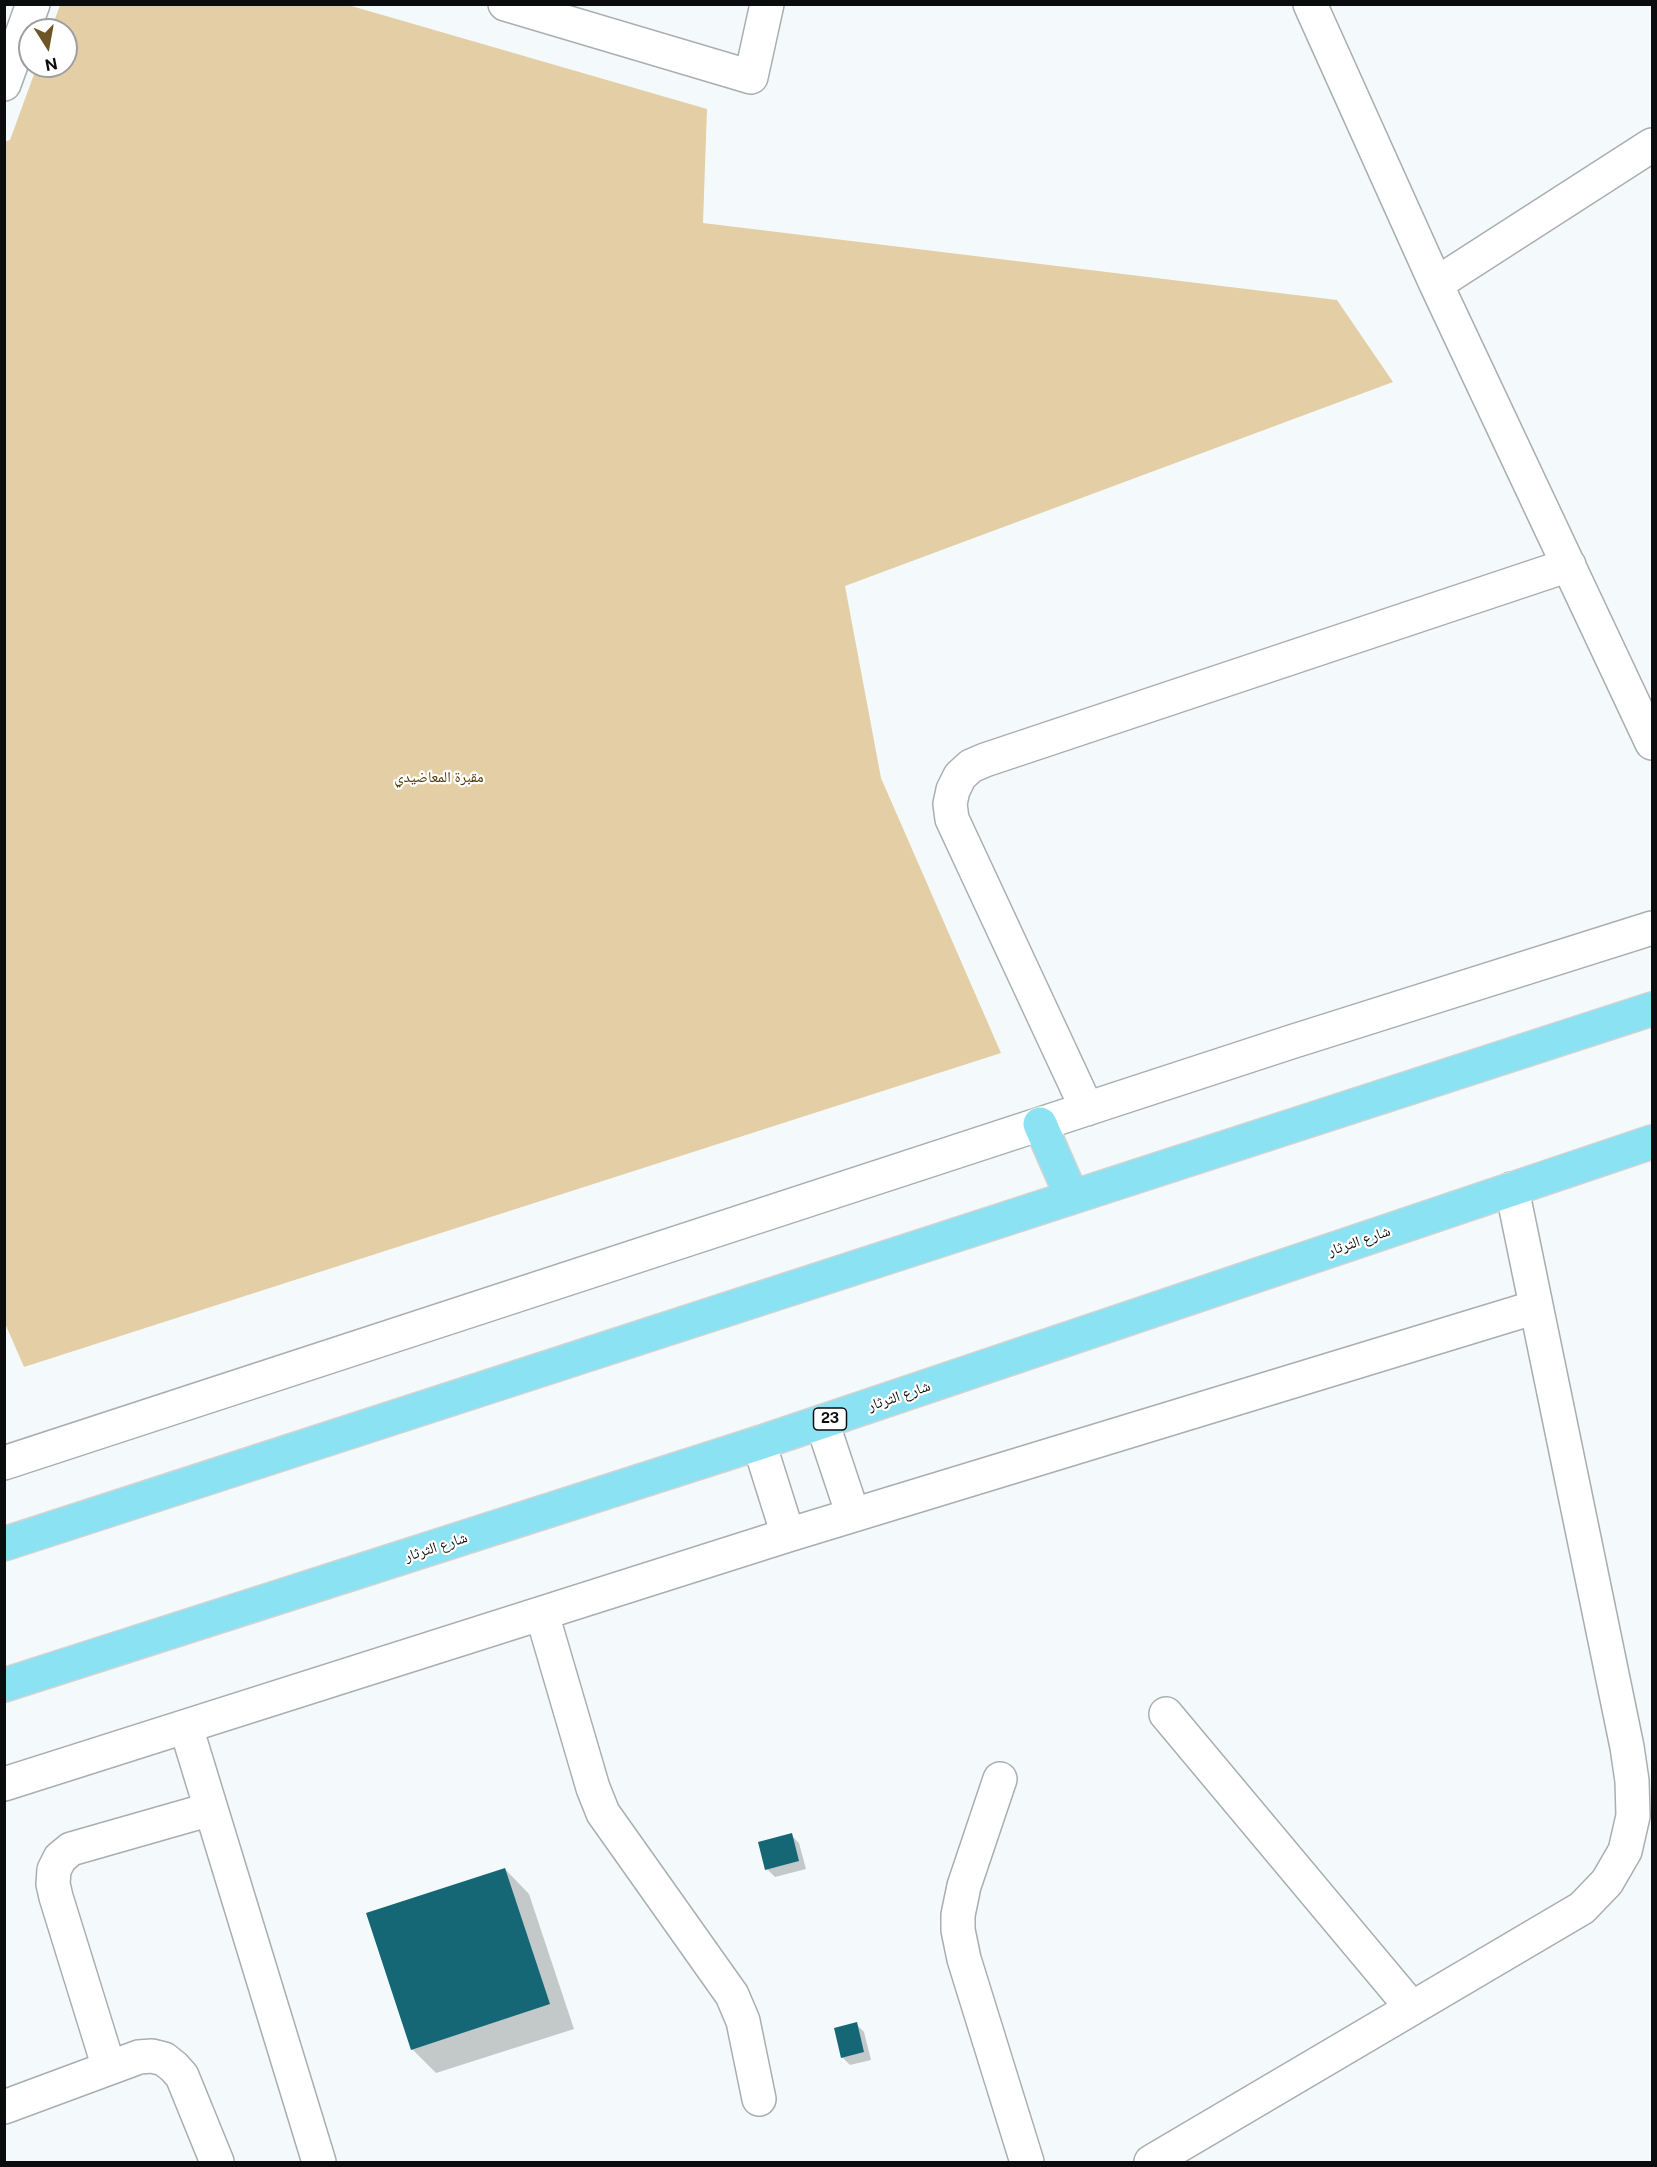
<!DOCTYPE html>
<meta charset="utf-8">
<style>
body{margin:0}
#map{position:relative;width:1657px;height:2167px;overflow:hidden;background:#f4fafb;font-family:"Public Sans",sans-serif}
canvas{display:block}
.frame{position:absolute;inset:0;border:6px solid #0b0c0d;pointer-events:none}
.north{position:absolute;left:18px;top:18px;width:60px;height:60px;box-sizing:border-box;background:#fff;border:2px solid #9d9e9e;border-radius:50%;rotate:169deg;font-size:16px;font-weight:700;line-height:24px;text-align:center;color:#0b0c0d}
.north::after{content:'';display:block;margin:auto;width:21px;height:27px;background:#6d5525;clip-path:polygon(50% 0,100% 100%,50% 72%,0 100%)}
</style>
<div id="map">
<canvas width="1657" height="2167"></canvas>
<div class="frame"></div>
<div class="north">N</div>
</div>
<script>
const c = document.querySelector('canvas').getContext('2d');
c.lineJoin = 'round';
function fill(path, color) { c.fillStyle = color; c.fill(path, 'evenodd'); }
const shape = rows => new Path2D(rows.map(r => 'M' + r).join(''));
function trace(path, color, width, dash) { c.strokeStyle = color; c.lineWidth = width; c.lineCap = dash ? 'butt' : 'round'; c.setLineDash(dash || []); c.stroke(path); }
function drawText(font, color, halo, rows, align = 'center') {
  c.font = font + ' "Public Sans","Noto Naskh Arabic",sans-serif'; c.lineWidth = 4.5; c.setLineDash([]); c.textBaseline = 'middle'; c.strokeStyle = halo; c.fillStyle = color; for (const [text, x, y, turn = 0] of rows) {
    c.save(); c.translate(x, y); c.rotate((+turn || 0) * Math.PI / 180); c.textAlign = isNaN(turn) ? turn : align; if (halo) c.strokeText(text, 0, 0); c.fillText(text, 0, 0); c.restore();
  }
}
fill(shape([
 [60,5,348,5,707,109,703,223,1337,300,1393,382,845,586,881,778,1001,1053,24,1367,4,1321,4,142,10,140,37,66,66,66,66,30,51,30]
]), '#e4cea5');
fill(shape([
 [791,1835,799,1843,806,1869,775,1877,767,1869],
 [505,1869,529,1894,574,2029,436,2073,412,2049],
 [856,2024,864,2032,871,2060,850,2065,842,2057]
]), '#0003');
fill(shape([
 [792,1833,799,1861,765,1870,758,1842],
 [505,1868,550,2004,411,2050,366,1913],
 [857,2022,864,2052,841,2058,834,2028]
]), '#166776');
const minor = shape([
 [505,4,751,77,767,4],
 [1310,4,1436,284,1652,743],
 [4,84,33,4],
 [1436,284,1652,145],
 [1087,1109,952,819,950,804,953,790,960,776,971,766,985,760,1569,565],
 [822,1422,853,1515],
 [759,1443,788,1535],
 [4,1463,1291,1042,1652,928],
 [542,1614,593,1788,603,1813,732,1995,743,2021,759,2099],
 [1166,1714,1412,2008],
 [186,1727,319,2162],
 [1000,1779,964,1886,958,1915,958,1930,964,1959,1027,2162],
 [4,1784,788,1535,1536,1307],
 [109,2068,56,1897,53,1884,54,1870,60,1858,71,1849,211,1809],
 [4,2107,139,2057,152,2056,164,2059,174,2067,182,2076,217,2162],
 [1151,2162,1582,1908,1607,1882,1625,1851,1633,1816,1632,1781,1627,1747,1512,1189]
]);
const major = shape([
 [1040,1124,1072,1197],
 [4,1544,1652,1009],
 [4,1685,759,1443,1652,1142]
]);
trace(minor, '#a9aeaf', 36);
trace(major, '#d3d3d3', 36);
trace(minor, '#fff', 33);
trace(major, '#8be2f2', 33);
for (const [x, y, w] of [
 [830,1419,33]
]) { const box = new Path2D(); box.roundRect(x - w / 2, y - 11, w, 22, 4.5); c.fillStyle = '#fff'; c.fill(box); trace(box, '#0b0c0d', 1.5); }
drawText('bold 14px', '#0b0c0d', null, [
 ["23",830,1419]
]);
drawText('15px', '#503800', '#fff', [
 ["مقبرة المعاضيدي",439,777]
]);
drawText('15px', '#0b0c0d', '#fff', [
 ["شارع الثرثار",1359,1241,-19],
 ["شارع الثرثار",899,1396,-19],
 ["شارع الثرثار",436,1547,-18]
]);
</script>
